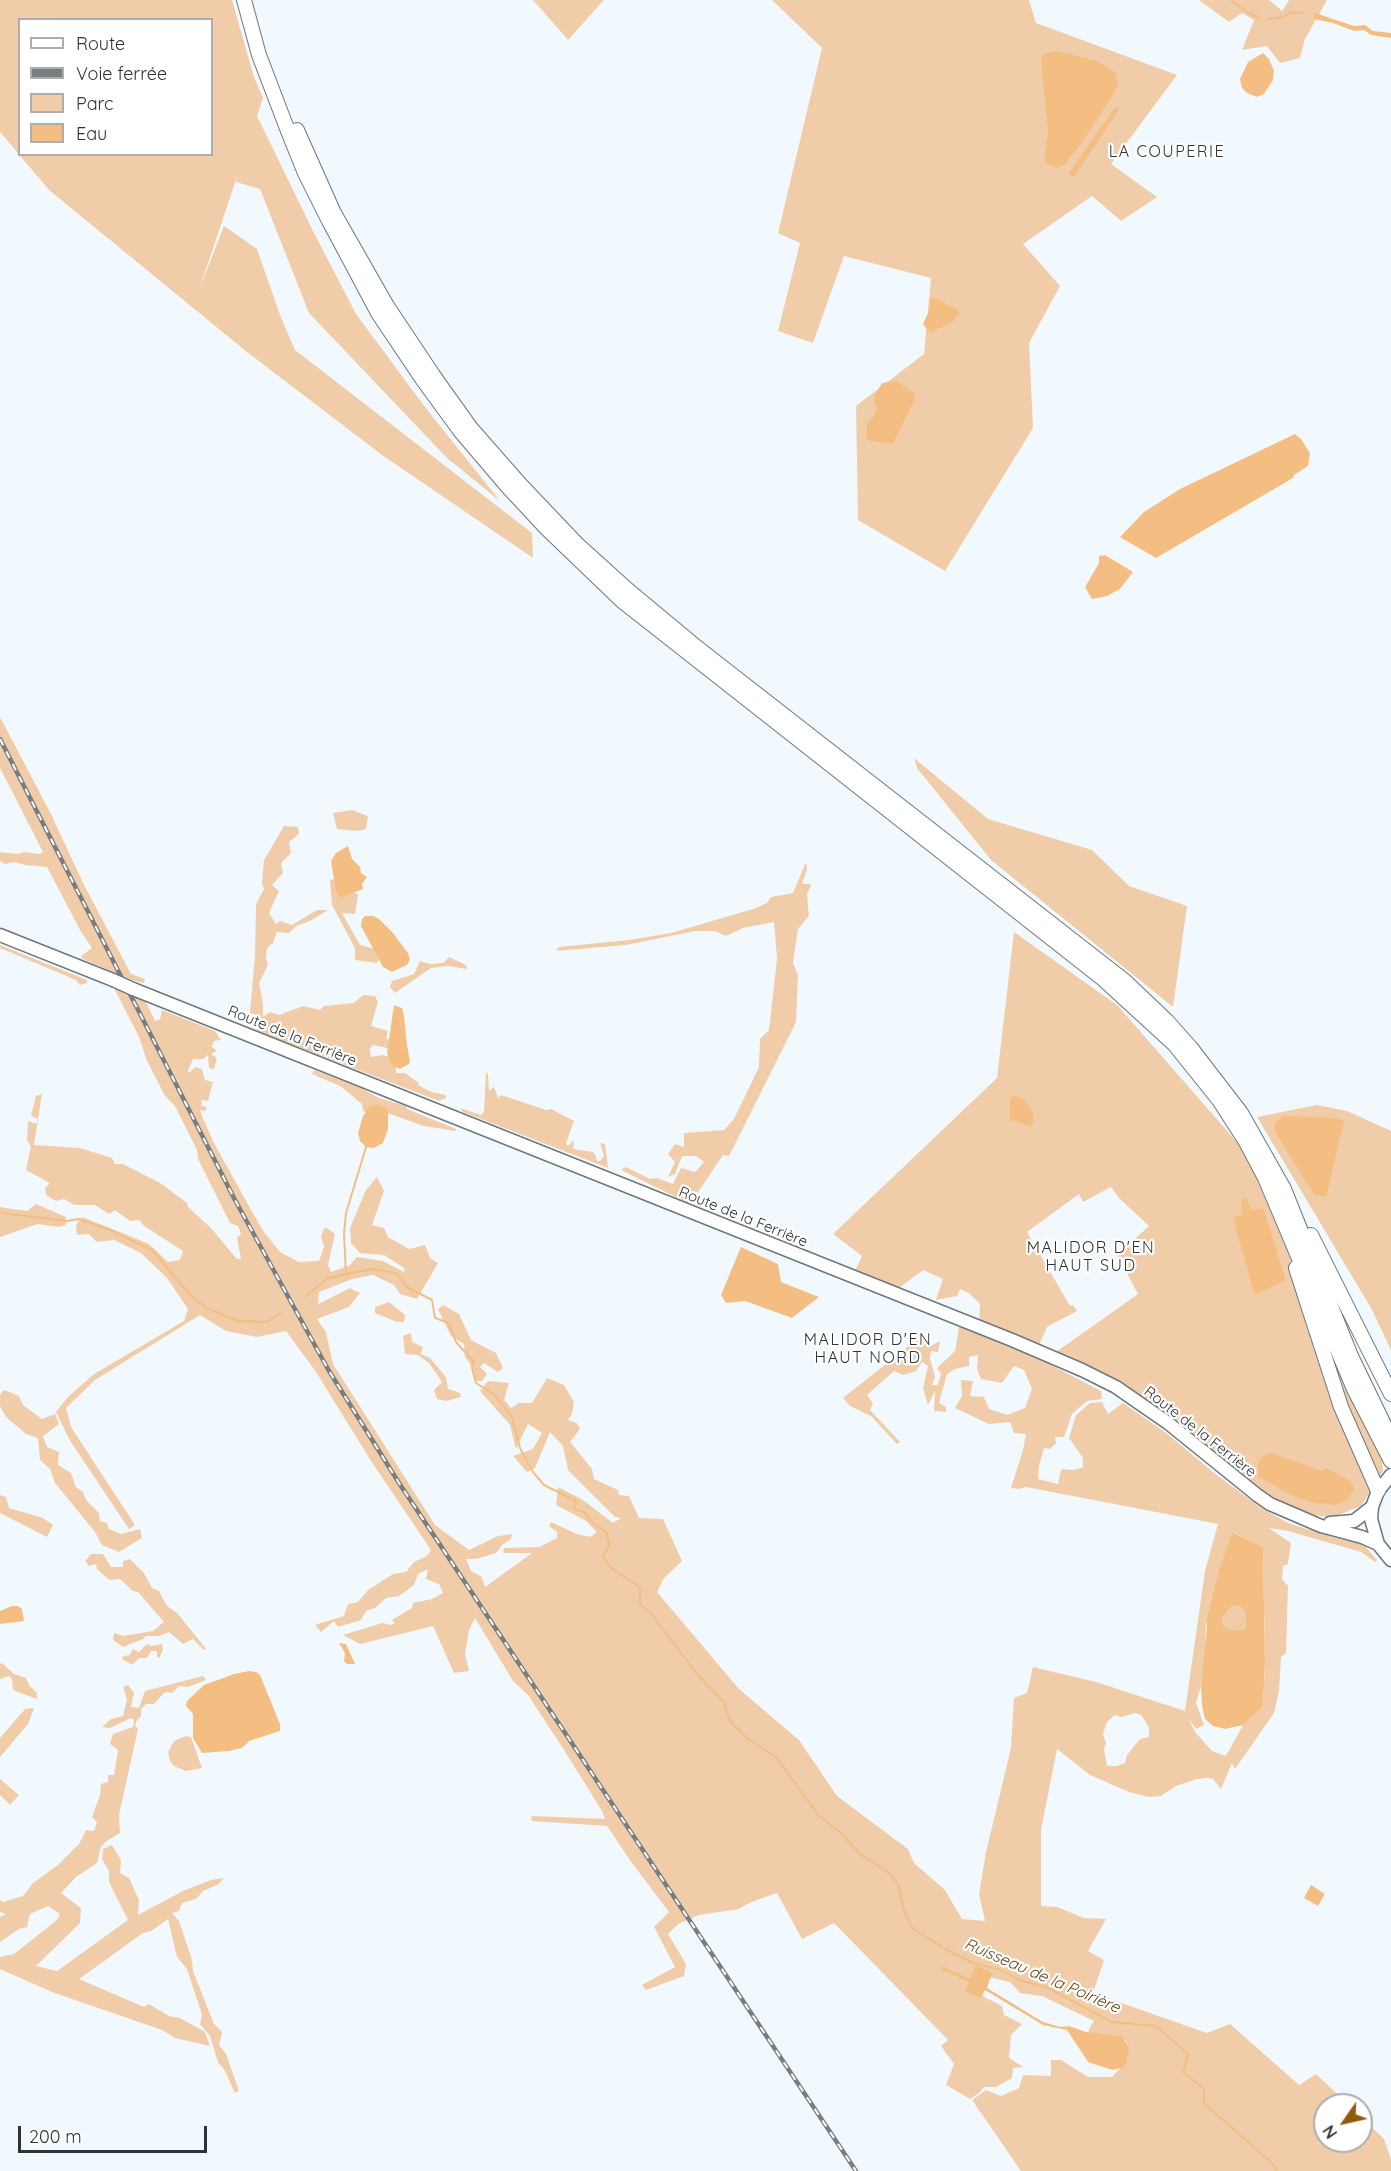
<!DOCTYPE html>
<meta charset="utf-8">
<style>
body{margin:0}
#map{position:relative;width:1391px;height:2171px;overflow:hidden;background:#f2f9fe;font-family:Quicksand,sans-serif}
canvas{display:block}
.legend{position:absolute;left:18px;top:18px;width:195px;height:138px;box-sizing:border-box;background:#fff;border:2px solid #acadaf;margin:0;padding:8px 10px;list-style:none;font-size:18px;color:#2f3336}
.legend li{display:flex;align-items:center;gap:12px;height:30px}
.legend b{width:30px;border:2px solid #acadaf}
.north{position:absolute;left:1313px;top:2093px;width:60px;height:60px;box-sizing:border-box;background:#fff;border:2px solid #acadaf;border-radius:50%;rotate:236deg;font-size:16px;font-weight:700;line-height:24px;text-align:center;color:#2f3336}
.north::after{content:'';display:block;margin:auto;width:21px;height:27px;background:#905a0f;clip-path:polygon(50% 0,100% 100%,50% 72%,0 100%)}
.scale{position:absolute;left:18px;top:2126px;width:189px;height:27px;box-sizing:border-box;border:3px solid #2f3336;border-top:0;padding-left:8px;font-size:18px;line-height:21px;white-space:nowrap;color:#2f3336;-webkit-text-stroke:4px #fff;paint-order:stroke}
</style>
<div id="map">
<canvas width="1391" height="2171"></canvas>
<ul class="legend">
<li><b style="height:8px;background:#fff"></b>Route</li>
<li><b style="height:8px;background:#787d80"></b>Voie ferrée</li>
<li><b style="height:16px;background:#f0cda8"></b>Parc</li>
<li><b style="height:16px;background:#f4be83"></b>Eau</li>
</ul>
<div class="north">N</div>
<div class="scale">200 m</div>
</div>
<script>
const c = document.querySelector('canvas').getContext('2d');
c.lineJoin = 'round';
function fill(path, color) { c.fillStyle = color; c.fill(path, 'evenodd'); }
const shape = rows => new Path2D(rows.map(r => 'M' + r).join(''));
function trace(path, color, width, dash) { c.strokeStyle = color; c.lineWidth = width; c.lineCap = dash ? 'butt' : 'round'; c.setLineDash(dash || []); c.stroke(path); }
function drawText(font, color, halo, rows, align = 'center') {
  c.font = font + ' Quicksand,sans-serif'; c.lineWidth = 4.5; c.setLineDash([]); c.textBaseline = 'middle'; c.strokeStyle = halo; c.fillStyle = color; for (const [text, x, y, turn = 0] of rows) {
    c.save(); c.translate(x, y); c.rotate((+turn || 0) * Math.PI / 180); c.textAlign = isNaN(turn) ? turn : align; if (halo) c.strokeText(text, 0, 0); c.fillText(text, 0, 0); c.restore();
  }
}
fill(shape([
 [0,0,232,0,254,77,263,98,257,116,313,231,356,314,425,407,500,501,447,458,309,313,260,189,236,182,238,174,199,290,224,226,257,249,280,315,295,350,532,533,533,558,382,455,247,352,49,190,0,132],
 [20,20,212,20,212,154,20,154],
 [533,0,604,0,568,40],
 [772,0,1029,0,1036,23,1177,75,1111,164,1157,197,1121,221,1092,196,1023,244,1060,286,1029,343,1033,428,945,571,858,520,856,406,924,354,931,278,844,256,813,343,778,331,800,243,778,233,822,48],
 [1199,0,1269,0,1282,11,1289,0,1327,0,1305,39,1300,58,1280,63,1267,46,1242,50,1254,20,1242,13,1229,22],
 [0,717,51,814,84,885,131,974,145,979,144,983,132,980,83,959,81,956,92,948,80,930,47,867,25,865,14,862,5,864,0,861,0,852,17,854,25,852,39,854,43,852,0,768],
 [914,758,988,819,1092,850,1129,886,1187,906,1173,1007,991,860,917,768],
 [352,810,368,816,366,829,357,831,337,829,333,813],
 [284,826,298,827,299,834,289,842,291,853,281,863,283,873,272,885,279,891,269,913,276,924,280,921,292,925,317,910,328,910,310,921,296,926,289,933,277,932,273,943,267,948,266,959,268,965,259,983,263,1003,263,1017,270,1012,279,1015,303,1006,320,1010,324,1006,354,1003,363,995,375,996,378,1002,371,1026,388,1031,386,1038,395,1045,392,1049,373,1045,370,1048,371,1057,383,1055,390,1057,396,1066,396,1073,405,1073,419,1083,418,1085,431,1092,446,1095,446,1098,439,1101,257,1031,261,1023,261,1016,250,1013,255,955,256,904,264,889,262,884,264,860],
 [806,862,807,870,802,884,811,884,807,895,809,916,798,929,793,963,798,975,796,1022,729,1156,723,1155,690,1204,621,1170,626,1167,650,1179,657,1178,673,1184,681,1168,695,1172,704,1162,696,1156,682,1156,675,1174,668,1177,675,1162,668,1154,675,1144,684,1147,684,1133,724,1130,734,1119,759,1067,760,1039,769,1030,777,959,774,922,743,928,726,936,715,931,695,931,626,945,556,951,559,947,629,940,671,933,753,909,767,903,771,897,793,893],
 [337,878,358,895,355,914,342,913,360,945,383,951,377,963,355,960,355,948,332,905,330,880],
 [1014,932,1117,1005,1264,1173,1358,1353,1379,1419,1383,1471,1361,1506,1331,1518,1299,1512,1240,1477,1172,1416,1056,1352,1138,1294,1117,1255,1149,1226,1119,1198,1111,1187,1083,1202,1079,1194,1027,1232,1070,1306,1073,1305,1077,1311,1047,1327,1040,1343,1037,1355,1047,1363,1101,1391,1102,1399,1087,1401,1072,1414,1064,1437,1055,1437,1056,1443,1050,1449,1044,1448,1039,1466,1038,1479,1058,1484,1061,1469,1074,1470,1083,1467,1083,1458,1069,1438,1076,1415,1090,1403,1102,1402,1108,1414,1123,1403,1165,1432,1218,1476,1263,1509,1288,1523,1335,1538,1364,1545,1377,1560,1375,1562,1361,1552,1288,1531,1269,1528,1291,1543,1288,1564,1283,1566,1282,1579,1288,1586,1286,1653,1281,1657,1279,1691,1274,1713,1235,1769,1232,1763,1221,1789,1213,1779,1208,1778,1197,1779,1176,1786,1161,1796,1149,1797,1129,1792,1090,1775,1057,1749,1041,1830,1041,1906,1057,1907,1084,1918,1106,1919,1088,1951,1104,1960,1093,1993,1207,2033,1230,2024,1299,2085,1316,2074,1349,2105,1325,2105,1325,2141,1361,2141,1361,2117,1384,2139,1391,2159,1391,2171,1021,2171,972,2100,986,2090,1001,2096,1019,2088,1023,2075,1051,2076,1051,2060,1061,2060,1088,2077,1112,2077,1128,2060,1126,2040,1100,2036,1088,2037,1089,2029,1094,2021,1042,1996,1020,1993,1010,1982,993,1978,976,1980,973,1987,986,1998,1002,2006,1004,2015,1022,2024,1011,2035,1009,2058,1023,2067,1013,2068,1012,2078,996,2087,984,2087,979,2093,970,2099,946,2085,954,2064,941,2046,948,2040,834,1923,802,1939,777,1893,749,1903,739,1909,699,1915,678,1924,668,1934,686,1964,684,1976,646,1990,642,1985,675,1967,654,1927,669,1912,632,1863,607,1826,532,1821,531,1816,605,1819,602,1811,564,1750,528,1695,513,1681,475,1618,469,1630,465,1654,469,1671,454,1673,433,1626,360,1644,343,1635,382,1623,391,1625,395,1623,392,1620,412,1608,413,1603,432,1599,443,1593,439,1584,426,1579,428,1569,418,1574,414,1585,399,1596,386,1598,375,1608,366,1611,361,1620,338,1627,334,1621,321,1632,315,1625,344,1616,348,1604,358,1602,368,1590,393,1574,406,1572,414,1562,427,1556,431,1550,371,1461,316,1372,286,1331,257,1337,226,1331,200,1315,95,1380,66,1408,71,1427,135,1525,129,1529,69,1439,56,1412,67,1398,94,1374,184,1321,188,1309,167,1278,141,1253,114,1240,97,1242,89,1234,77,1235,76,1225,82,1217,120,1232,149,1244,168,1262,180,1260,183,1251,144,1226,139,1220,130,1221,115,1210,109,1214,95,1205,74,1205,64,1199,56,1201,46,1195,45,1188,50,1183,26,1170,31,1146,27,1141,28,1121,36,1124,38,1119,31,1116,36,1096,42,1094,34,1145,80,1148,112,1158,115,1164,123,1164,162,1184,188,1204,187,1206,211,1228,237,1259,241,1259,237,1238,241,1234,238,1226,230,1223,198,1159,197,1150,175,1106,165,1096,147,1061,139,1037,114,988,145,1000,155,1021,160,1019,162,1010,215,1031,221,1040,214,1041,212,1047,217,1051,211,1054,217,1058,214,1069,209,1068,208,1055,203,1059,193,1059,188,1070,189,1073,195,1067,202,1069,205,1080,213,1082,208,1101,202,1100,201,1105,206,1107,206,1111,200,1110,202,1116,214,1143,250,1208,264,1232,280,1252,299,1262,319,1261,324,1247,321,1236,325,1227,335,1234,328,1265,331,1272,349,1266,357,1257,383,1261,404,1272,404,1268,384,1255,360,1253,351,1243,350,1228,366,1190,377,1177,384,1191,372,1225,384,1228,388,1237,409,1249,425,1245,430,1258,438,1263,417,1299,400,1294,394,1285,373,1275,352,1279,319,1292,318,1304,350,1288,360,1293,349,1307,317,1319,326,1332,333,1364,435,1525,469,1550,498,1536,512,1534,511,1539,502,1545,496,1553,476,1559,466,1559,471,1571,482,1577,485,1587,532,1553,503,1553,504,1548,539,1547,557,1538,557,1532,549,1526,551,1522,577,1534,590,1537,597,1532,586,1521,556,1505,558,1487,583,1500,613,1523,621,1518,615,1517,568,1470,563,1446,550,1432,535,1468,527,1472,513,1456,533,1449,542,1433,528,1424,516,1449,510,1425,480,1391,488,1381,509,1383,504,1400,511,1408,519,1403,532,1403,547,1378,564,1385,574,1402,572,1414,568,1420,577,1423,580,1429,570,1442,592,1469,594,1479,618,1490,619,1495,629,1496,639,1518,663,1519,682,1561,664,1578,657,1592,739,1689,799,1740,837,1796,908,1849,914,1863,945,1890,962,1919,985,1921,979,1894,986,1852,1011,1748,1014,1698,1027,1693,1033,1667,1096,1682,1185,1711,1205,1571,1218,1524,1026,1487,1019,1489,1011,1488,1023,1450,1026,1434,1014,1433,1010,1422,989,1424,955,1408,962,1396,961,1380,973,1381,970,1396,984,1397,989,1409,1007,1415,1025,1408,1032,1389,1024,1370,1014,1366,1002,1383,981,1379,977,1369,978,1355,969,1357,969,1366,955,1369,947,1374,939,1403,946,1407,946,1412,934,1411,935,1391,928,1405,923,1388,928,1366,922,1362,916,1371,903,1375,894,1371,867,1395,873,1404,870,1410,900,1442,897,1444,871,1416,850,1406,843,1398,910,1345,916,1335,931,1341,931,1346,940,1341,938,1352,931,1351,930,1358,935,1377,932,1385,938,1385,941,1374,937,1368,955,1351,959,1327,979,1323,980,1304,969,1293,960,1289,957,1296,936,1300,943,1279,923,1270,895,1291,855,1271,862,1256,833,1234,997,1078],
 [1233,1532,1263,1547,1265,1662,1263,1706,1243,1725,1226,1756,1212,1751,1195,1732,1189,1719,1196,1729,1204,1725,1196,1703,1201,1686,1205,1656,1206,1619,1215,1583],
 [1135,1713,1141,1715,1145,1721,1149,1728,1149,1737,1140,1739,1127,1755,1125,1763,1117,1766,1107,1766,1104,1749,1106,1743,1103,1734,1107,1722,1115,1715,1122,1717],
 [0,945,87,980,87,983,80,985,76,980,0,948],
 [449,957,466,965,467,969,447,966,431,968,395,993,390,987,392,981,414,974,420,961,430,964,443,963],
 [314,1070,363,1089,379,1098,406,1106,407,1109,456,1129,455,1131,424,1126,373,1108,369,1113,363,1111,362,1104,340,1086,312,1074],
 [486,1072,488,1074,489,1091,494,1087,498,1098,501,1095,546,1110,551,1109,574,1121,566,1143,568,1146,574,1140,573,1149,593,1152,596,1156,597,1161,600,1161,604,1156,600,1143,605,1144,608,1168,463,1112,460,1108,481,1115,484,1112],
 [1317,1105,1347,1111,1391,1131,1391,1350,1371,1308,1257,1117],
 [36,1204,66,1217,66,1225,59,1227,38,1224,0,1237,0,1207,27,1211],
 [389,1302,405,1315,404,1322,397,1322,375,1313,375,1307],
 [443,1305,459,1314,471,1340,496,1353,503,1368,498,1372,484,1363,480,1367,487,1374,482,1381,476,1381,469,1362,465,1357,464,1344,451,1336,438,1309],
 [411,1333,412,1342,423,1347,421,1354,430,1358,446,1377,448,1389,460,1393,461,1397,446,1401,437,1399,434,1390,442,1382,429,1363,418,1355,405,1354,403,1336],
 [4,1390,19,1396,23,1405,42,1419,55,1414,59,1424,43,1436,47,1447,59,1452,58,1465,71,1473,76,1487,83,1492,86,1500,99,1513,100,1521,107,1523,109,1529,121,1534,140,1529,142,1538,119,1552,102,1545,95,1532,55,1483,50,1469,40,1460,38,1438,26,1434,6,1417,0,1406,0,1395],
 [0,1495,6,1497,9,1508,43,1518,53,1525,47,1537,0,1513],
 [91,1554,103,1554,111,1567,123,1567,123,1561,130,1559,144,1573,152,1588,159,1591,167,1606,177,1613,207,1650,203,1649,193,1639,183,1644,169,1632,160,1636,146,1636,143,1639,123,1647,113,1640,114,1633,123,1636,153,1631,164,1622,138,1592,133,1591,120,1579,109,1580,97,1569,96,1564,89,1566,85,1561],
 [1232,1606,1241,1607,1243,1609,1246,1617,1246,1626,1244,1630,1228,1630,1222,1624,1223,1617],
 [147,1644,151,1646,162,1644,163,1650,159,1658,157,1657,157,1651,151,1651,147,1658,139,1658,132,1665,122,1659,123,1656,130,1655,133,1649,139,1652],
 [2,1663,14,1674,26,1678,29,1685,37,1693,37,1699,13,1690,12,1679,9,1676,0,1679,0,1664],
 [203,1676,206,1680,188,1687,179,1686,172,1693,165,1692,154,1704,146,1704,141,1709,141,1716,137,1720,135,1726,138,1729,119,1815,120,1833,105,1842,101,1847,97,1863,76,1877,61,1893,81,1908,80,1923,36,1966,57,1971,128,1920,109,1882,109,1871,102,1859,103,1849,112,1845,121,1860,120,1873,129,1878,139,1900,138,1915,183,1891,211,1880,224,1878,219,1884,203,1891,196,1899,182,1903,179,1911,172,1913,179,1921,192,1960,193,1971,214,2024,222,2032,219,2045,226,2054,239,2091,235,2093,225,2071,218,2062,210,2036,200,2024,202,2015,187,1969,177,1957,168,1919,151,1931,143,1933,79,1979,144,2007,149,2004,169,2016,180,2018,205,2032,210,2046,175,2038,162,2030,52,1992,0,1969,0,1957,14,1954,57,1920,60,1914,48,1906,30,1914,27,1927,19,1929,0,1942,0,1917,6,1914,0,1912,0,1900,3,1902,23,1896,33,1883,58,1865,79,1844,86,1830,94,1831,97,1822,92,1817,100,1795,101,1784,108,1782,108,1775,114,1775,118,1750,110,1744,113,1734,133,1727,134,1720,131,1718,110,1728,102,1727,111,1719,123,1716,127,1699,123,1687,128,1685,134,1693,131,1707,139,1708,145,1691],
 [34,1708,28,1724,0,1757,0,1738,25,1709],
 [186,1736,191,1737,202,1768,186,1771,174,1766,170,1761,168,1752,174,1741],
 [0,1779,19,1795,10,1805,0,1795]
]), '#f0cda8');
fill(shape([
 [1315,13,1354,26,1365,25,1373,31,1391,33,1391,38,1371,35,1364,30,1354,31,1333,23,1314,19],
 [1056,51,1095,60,1108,67,1115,73,1118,84,1114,93,1080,145,1064,165,1057,168,1044,162,1048,132,1041,60,1044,54],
 [1263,53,1269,59,1274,71,1273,80,1264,94,1257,97,1247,93,1242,88,1240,79,1248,62],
 [1116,106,1120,109,1118,111,1076,174,1072,177,1069,173],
 [932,297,958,310,959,314,952,322,930,333,923,324,929,311,930,298],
 [896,381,914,393,915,399,894,442,891,444,871,441,867,439,867,423,874,416,877,409,874,402,875,395,882,383],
 [1295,434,1301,439,1310,453,1308,466,1294,475,1293,478,1156,558,1120,537,1144,512,1180,489],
 [1105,555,1133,572,1120,589,1107,596,1092,599,1085,587,1099,563,1099,556],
 [348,846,352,859,360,867,361,873,367,877,362,884,363,889,341,898,336,892,331,861,336,853],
 [365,916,373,916,379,919,393,933,408,953,410,959,407,965,392,972,383,967,361,926,362,919],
 [394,1005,402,1008,404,1016,407,1045,410,1061,409,1064,400,1069,392,1066,387,1053],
 [1014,1096,1021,1097,1033,1110,1033,1124,1031,1126,1010,1120,1010,1099],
 [379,1105,388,1109,388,1129,383,1143,374,1148,366,1147,360,1141,358,1133,363,1116,370,1106],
 [1284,1116,1336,1118,1344,1121,1326,1197,1314,1195,1274,1130,1276,1122],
 [1246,1197,1251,1210,1263,1208,1264,1210,1285,1278,1284,1281,1257,1294,1254,1293,1233,1218,1242,1214,1241,1200],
 [741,1247,778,1264,781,1282,819,1297,792,1318,745,1301,726,1303,721,1295],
 [1271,1453,1322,1471,1326,1468,1331,1470,1350,1481,1354,1487,1353,1492,1346,1501,1335,1505,1314,1503,1288,1494,1258,1476,1257,1466,1260,1459,1265,1455],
 [1232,1532,1263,1547,1265,1662,1263,1706,1243,1725,1225,1729,1213,1726,1205,1719,1202,1706,1201,1686,1207,1626,1206,1620,1215,1583],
 [1232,1606,1241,1607,1243,1609,1246,1617,1246,1626,1244,1630,1229,1630,1222,1624,1223,1617],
 [12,1606,18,1606,22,1609,24,1621,0,1624,0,1611],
 [339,1643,346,1644,355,1664,347,1664,344,1661,345,1653],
 [249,1671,256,1672,260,1675,280,1724,280,1731,249,1741,242,1748,229,1751,202,1753,193,1738,193,1714,186,1706,187,1701,204,1685,234,1674],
 [1311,1885,1325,1894,1318,1906,1304,1898],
 [976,1965,992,1973,987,1988,1043,2022,1060,2027,1069,2026,1086,2032,1122,2036,1129,2048,1127,2063,1122,2068,1112,2070,1088,2062,1067,2030,1043,2025,985,1990,981,1998,965,1991,969,1982,940,1969,941,1966,970,1979]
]), '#f4be83');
trace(shape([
 [1231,0,1245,11,1259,18],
 [1269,19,1283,17,1291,12,1303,13],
 [0,1213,67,1221,79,1219,108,1229,152,1250,191,1296,207,1308,238,1321,267,1322,282,1312],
 [346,1275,344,1233,346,1213,367,1144],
 [306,1296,328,1278,372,1269,396,1273,407,1287,432,1300,435,1318,449,1323,456,1342,474,1362,472,1368,476,1383,495,1395,512,1417,520,1448,533,1472,544,1485,576,1501,574,1509,584,1512,591,1521,607,1533,609,1545,603,1556,612,1569,640,1587,640,1605,649,1611,698,1675,723,1701,730,1721,748,1739,776,1757,819,1816,840,1832,860,1854,889,1873,898,1884,904,1911,912,1928,945,1949,973,1963,1001,1970,1019,1980,1046,1987,1112,2022,1156,2026,1188,2054,1183,2072,1204,2089,1204,2103,1274,2165,1277,2171]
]), '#f4be83', 2);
const primary = shape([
 [0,935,113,980],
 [133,989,1012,1340,1082,1370,1116,1387,1168,1423,1257,1495,1270,1504,1321,1526,1362,1537,1378,1544],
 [1391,1475,1378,1491,1372,1507,1371,1519,1378,1544,1391,1560],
 [1330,1523,1354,1521,1372,1507]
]);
const highway = shape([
 [244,0,259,55,288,131,305,173,328,219,378,313,423,380,461,432,507,486,547,529,622,601,1103,979,1174,1044,1219,1100,1246,1142,1265,1178,1354,1389,1391,1461],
 [297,130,334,213,387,306,433,375,470,427,520,484,578,545,629,591,694,645,1125,981,1167,1021,1191,1048,1241,1113,1284,1189,1351,1356,1391,1439],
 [1311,1235,1391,1394],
 [1296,1268,1341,1407,1378,1491]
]);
trace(primary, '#6c777d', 15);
trace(highway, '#6c777d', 16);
trace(primary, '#fff', 12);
trace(highway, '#fff', 14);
const rail = shape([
 [0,739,235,1200,329,1371,399,1483,856,2171]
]);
trace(rail, '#787d80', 4.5);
trace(rail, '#fff', 2, [7]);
const primaryBridge = shape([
 [113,980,133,989]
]);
trace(primaryBridge, '#6c777d', 15, []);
trace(primaryBridge, '#fff', 12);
drawText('15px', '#2f3336', '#fff', [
 ["Route de la Ferrière",292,1036,22],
 ["Route de la Ferrière",743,1217,22],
 ["Route de la Ferrière",1200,1432,38]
]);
c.letterSpacing = '1.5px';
drawText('16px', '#2f3336', '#fff', [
 ["LA COUPERIE",1167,152],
 ["MALIDOR D'EN",1091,1248],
 ["HAUT SUD",1091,1266],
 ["MALIDOR D'EN",868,1340],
 ["HAUT NORD",868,1358]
]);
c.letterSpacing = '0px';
drawText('italic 16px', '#6a461a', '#fff', [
 ["Ruisseau de la Poirière",1042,1976,23]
]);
</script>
